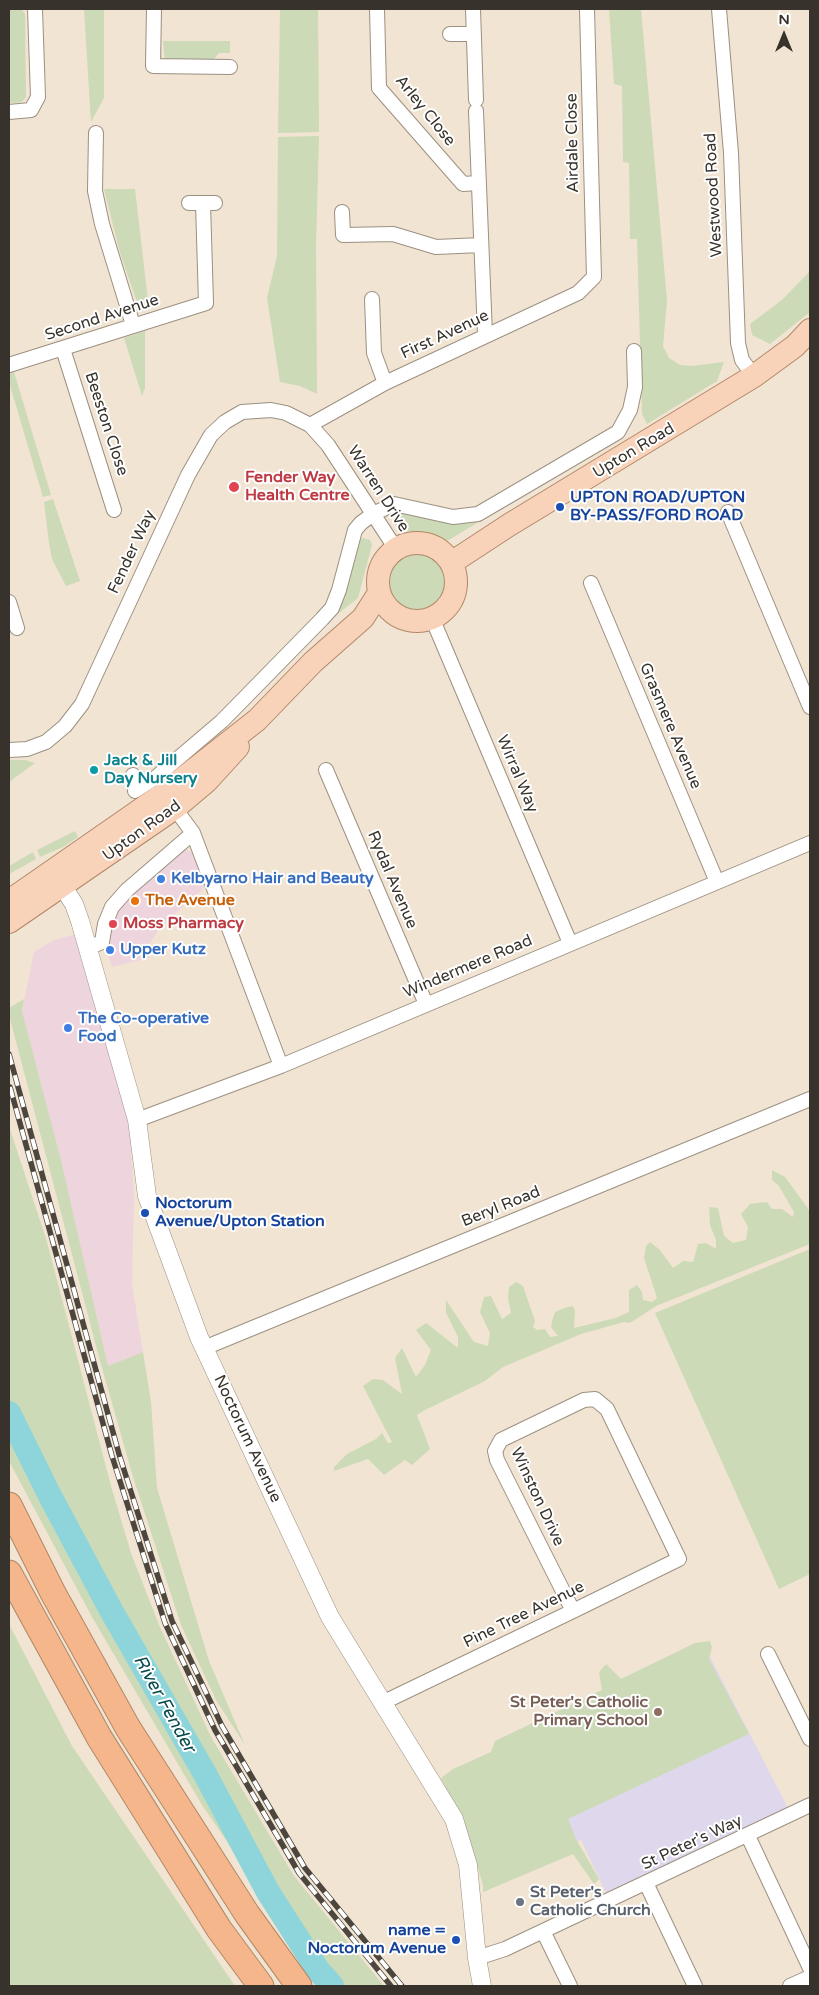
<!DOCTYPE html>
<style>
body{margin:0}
#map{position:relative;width:819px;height:1995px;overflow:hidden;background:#f1e4d2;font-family:"Varela Round",sans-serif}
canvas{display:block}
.frame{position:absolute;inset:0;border:10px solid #37322b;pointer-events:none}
.north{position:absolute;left:759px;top:10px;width:50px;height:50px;-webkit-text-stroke:4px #fff;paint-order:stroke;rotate:0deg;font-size:14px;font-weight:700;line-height:20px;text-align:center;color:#37322b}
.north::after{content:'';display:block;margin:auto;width:18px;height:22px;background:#37322b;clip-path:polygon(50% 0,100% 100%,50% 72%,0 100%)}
</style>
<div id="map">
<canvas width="819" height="1995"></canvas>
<div class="frame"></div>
<div class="north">N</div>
</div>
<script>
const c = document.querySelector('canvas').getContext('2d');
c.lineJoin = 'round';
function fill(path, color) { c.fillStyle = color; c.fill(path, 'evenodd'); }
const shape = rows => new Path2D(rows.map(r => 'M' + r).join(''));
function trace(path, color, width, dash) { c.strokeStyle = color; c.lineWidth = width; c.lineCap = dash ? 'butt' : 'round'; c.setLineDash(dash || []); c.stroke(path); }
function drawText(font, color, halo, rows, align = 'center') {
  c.font = font + ' "Varela Round",sans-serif'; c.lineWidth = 4; c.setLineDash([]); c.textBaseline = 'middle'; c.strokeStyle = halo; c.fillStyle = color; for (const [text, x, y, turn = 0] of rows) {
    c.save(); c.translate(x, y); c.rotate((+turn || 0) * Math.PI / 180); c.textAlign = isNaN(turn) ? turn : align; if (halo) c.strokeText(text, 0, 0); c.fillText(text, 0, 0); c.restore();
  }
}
fill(shape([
 [185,849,193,853,205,887,161,926,147,948,149,958,112,967,105,943,107,929,121,902,181,850],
 [76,934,129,1118,134,1196,132,1284,143,1352,108,1366,61,1160,22,1011,34,952,54,940]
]), '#edd4dd');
fill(shape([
 [707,1651,788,1808,606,1893,581,1840,488,1883]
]), '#dfd8ed');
fill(shape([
 [84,9,104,9,104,98,91,122],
 [280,9,318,9,319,132,278,133],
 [609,9,641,9,667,301,663,346,669,358,680,365,692,366,724,362,717,381,647,424,642,414,637,239,630,239,629,163,623,162,622,86,614,84],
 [9,10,22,10,25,14,26,97,22,102,13,103,9,102],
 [163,41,230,41,230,53,219,53,212,61,165,60],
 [319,136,316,245,317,394,300,386,280,382,267,298,277,256,278,137],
 [104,189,135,189,149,309,139,308,120,253],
 [810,271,809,313,770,344,752,335,750,324,782,300],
 [145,331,145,388,142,396,124,338],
 [14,372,51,495,43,497,9,382,9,373],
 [53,499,80,581,66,586,52,559,49,543,44,502],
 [400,510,470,521,482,520,447,541,397,528,394,518],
 [363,538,370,540,372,545,358,598,321,627,337,610,348,585,358,541],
 '386 582a30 30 0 1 1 60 0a30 30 0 1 1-60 0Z',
 [9,760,25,760,35,763,9,782],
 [75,831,78,837,63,847,40,857,37,850],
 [33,852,36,859,9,874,9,866],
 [24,999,22,1011,61,1160,108,1366,143,1352,151,1402,157,1488,209,1661,245,1745,216,1700,181,1625,133,1477,100,1361,9,1015,9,1008],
 [9,1126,47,1242,111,1486,131,1553,159,1625,211,1737,294,1876,384,1986,327,1986,314,1969,202,1805,92,1617,9,1461],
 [772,1170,785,1177,809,1210,810,1244,656,1306,630,1323,624,1322,581,1334,503,1367,485,1381,425,1410,417,1415,430,1449,412,1465,405,1460,384,1475,368,1459,334,1471,334,1467,347,1454,376,1439,382,1433,388,1443,392,1442,363,1386,373,1379,383,1380,402,1394,395,1358,402,1348,416,1377,425,1365,431,1350,416,1330,426,1323,458,1348,458,1337,446,1313,446,1300,474,1342,488,1346,490,1333,480,1312,484,1297,491,1296,502,1319,511,1313,508,1298,509,1287,516,1282,523,1286,535,1321,533,1327,537,1330,545,1329,550,1337,558,1336,551,1327,552,1321,555,1312,564,1308,573,1306,575,1311,574,1328,616,1318,629,1312,629,1290,637,1285,642,1292,643,1300,652,1302,657,1298,644,1258,646,1246,650,1242,660,1250,673,1268,683,1261,693,1262,698,1244,706,1243,716,1249,716,1240,710,1225,709,1207,718,1208,724,1236,733,1243,746,1240,748,1227,741,1214,750,1204,767,1202,772,1209,782,1209,793,1217,794,1212,779,1186,772,1180],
 [810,1249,810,1574,779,1589,655,1313],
 [9,1624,72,1746,235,1986,9,1986],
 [710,1641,712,1647,709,1659,749,1734,568,1819,576,1839,599,1879,594,1884,573,1854,483,1892,483,1885,465,1825,441,1778,453,1769,491,1752,495,1741,602,1690,599,1672,606,1664,621,1679,695,1643]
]), '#ccdab7');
trace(shape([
 [9,1413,50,1496,112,1612,205,1774,268,1892,318,1970,332,1986]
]), '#8dd5da', 24);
const minor = shape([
 [154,9,153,66,230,67],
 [377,9,379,88,463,184,478,183],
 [473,9,476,100],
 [719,9,731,153,738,343,742,360,754,376],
 [450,34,474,34],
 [476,111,485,335],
 [9,112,31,110,38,97,35,9],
 [96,133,95,191,102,224,133,325],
 [189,203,215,203],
 [342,212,343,235,393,234,436,247,481,245],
 [372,299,374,353,385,383],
 [63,349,114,510],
 [9,365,206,303,203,203],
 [310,425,385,383,578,293,594,277,587,9],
 [728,512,810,707],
 [591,583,717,882],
 [9,602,17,628],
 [432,618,570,943],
 [9,750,27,749,46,742,65,726,82,704,188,475,211,435,225,422,242,412,271,410,286,413,310,425,328,445,396,549],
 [326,770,426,1004],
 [133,775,142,786],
 [135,791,155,778,222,721,322,619,332,608,339,590,355,530,361,523,373,514,394,504,453,517,478,514,618,432,630,410,635,387,634,351],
 [171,803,193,833,281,1066],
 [88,948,102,942,105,924,112,907,127,890,193,833],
 [137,1120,281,1066,810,843],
 [204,1348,810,1099],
 [768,1654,810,1739],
 [384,1702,573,1611,679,1559,607,1409,595,1399,584,1400,501,1440,495,1451,497,1460,573,1611],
 [748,1836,810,1968],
 [646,1883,695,1986],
 [543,1931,570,1986],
 [477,1958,505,1949,810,1805],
 [790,1986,810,1977]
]);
const tertiary = shape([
 [56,876,74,904,80,921,137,1120,147,1196,199,1337,330,1617,454,1819,468,1865,477,1958,482,1986]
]);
const primary = shape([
 '378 582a39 39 0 1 1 78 0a39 39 0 1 1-78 0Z',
 [451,563,509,525,754,376,795,346,810,330],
 [9,901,163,794,257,720,313,662,363,618,379,593],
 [9,922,175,808,207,781,238,747]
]);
const motorway = shape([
 [9,1505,53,1593,128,1728,247,1914,299,1986],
 [9,1573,99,1737,219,1929,261,1986]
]);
trace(minor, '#9c9080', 16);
trace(tertiary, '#9c9080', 19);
trace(primary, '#b28869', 24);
trace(motorway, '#b28869', 27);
trace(minor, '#fff', 14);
trace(tertiary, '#fff', 18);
trace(primary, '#f8d3b9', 22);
trace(motorway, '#f4b68a', 25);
const rail = shape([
 [9,1054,119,1454,172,1621,222,1726,305,1868,402,1986],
 [10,1087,112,1456,165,1623,215,1730,299,1873,391,1986]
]);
trace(rail, '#4c463e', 5.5);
trace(rail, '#fff', 4, [11]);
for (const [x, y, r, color] of [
 [234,487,6,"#e0444e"],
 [560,507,5,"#1a4fb4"],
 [94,770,5,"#0f9aa8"],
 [161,879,5,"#3f7fe0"],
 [135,901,5,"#e8710a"],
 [113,924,5,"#e0444e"],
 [110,950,5,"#3f7fe0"],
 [68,1028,5,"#3f7fe0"],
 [145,1213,5,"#1a4fb4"],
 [658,1712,5,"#8d6e63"],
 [520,1902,5,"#6b7280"],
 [456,1940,5,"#1a4fb4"]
]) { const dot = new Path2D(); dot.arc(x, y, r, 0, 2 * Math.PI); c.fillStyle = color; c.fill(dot); trace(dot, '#fff', 2); }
drawText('16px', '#37322b', '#fff', [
 ["Arley Close",425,111,51],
 ["Airdale Close",573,143,-91],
 ["Westwood Road",714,195,-93],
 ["Second Avenue",102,318,-18],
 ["First Avenue",445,335,-25],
 ["Beeston Close",106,424,72],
 ["Upton Road",634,451,-31],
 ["Warren Drive",378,489,57],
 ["Fender Way",132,552,-65],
 ["Grasmere Avenue",670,726,67],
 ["Wirral Way",517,774,67],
 ["Upton Road",142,831,-36],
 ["Rydal Avenue",392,880,67],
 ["Windermere Road",468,967,-23],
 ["Beryl Road",501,1207,-22],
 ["Noctorum Avenue",247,1439,65],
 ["Winston Drive",537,1497,65],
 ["Pine Tree Avenue",524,1615,-26],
 ["St Peter's Way",692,1843,-25]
]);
drawText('bold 16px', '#be3a42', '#fff', [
 ["Fender Way",245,478],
 ["Health Centre",245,496],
 ["Moss Pharmacy",123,924]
], 'left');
drawText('bold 16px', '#164399', '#fff', [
 ["UPTON ROAD/UPTON",570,498],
 ["BY-PASS/FORD ROAD",570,516],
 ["Noctorum",155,1204],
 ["Avenue/Upton Station",155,1222],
 ["name =",446,1931,"right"],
 ["Noctorum Avenue",446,1949,"right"]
], 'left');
drawText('bold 16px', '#0d838f', '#fff', [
 ["Jack & Jill",104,761],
 ["Day Nursery",104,779]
], 'left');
drawText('bold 16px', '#366cbe', '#fff', [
 ["Kelbyarno Hair and Beauty",171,879],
 ["Upper Kutz",120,950],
 ["The Co-operative",78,1019],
 ["Food",78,1037]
], 'left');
drawText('bold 16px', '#c56008', '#fff', [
 ["The Avenue",145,901]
], 'left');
drawText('bold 16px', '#785e54', '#fff', [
 ["St Peter's Catholic",648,1703],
 ["Primary School",648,1721]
], 'right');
drawText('bold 16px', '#5b616d', '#fff', [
 ["St Peter's",530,1893],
 ["Catholic Church",530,1911]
], 'left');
drawText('italic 18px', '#064a4e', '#fff', [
 ["River Fender",164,1704,61]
]);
</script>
